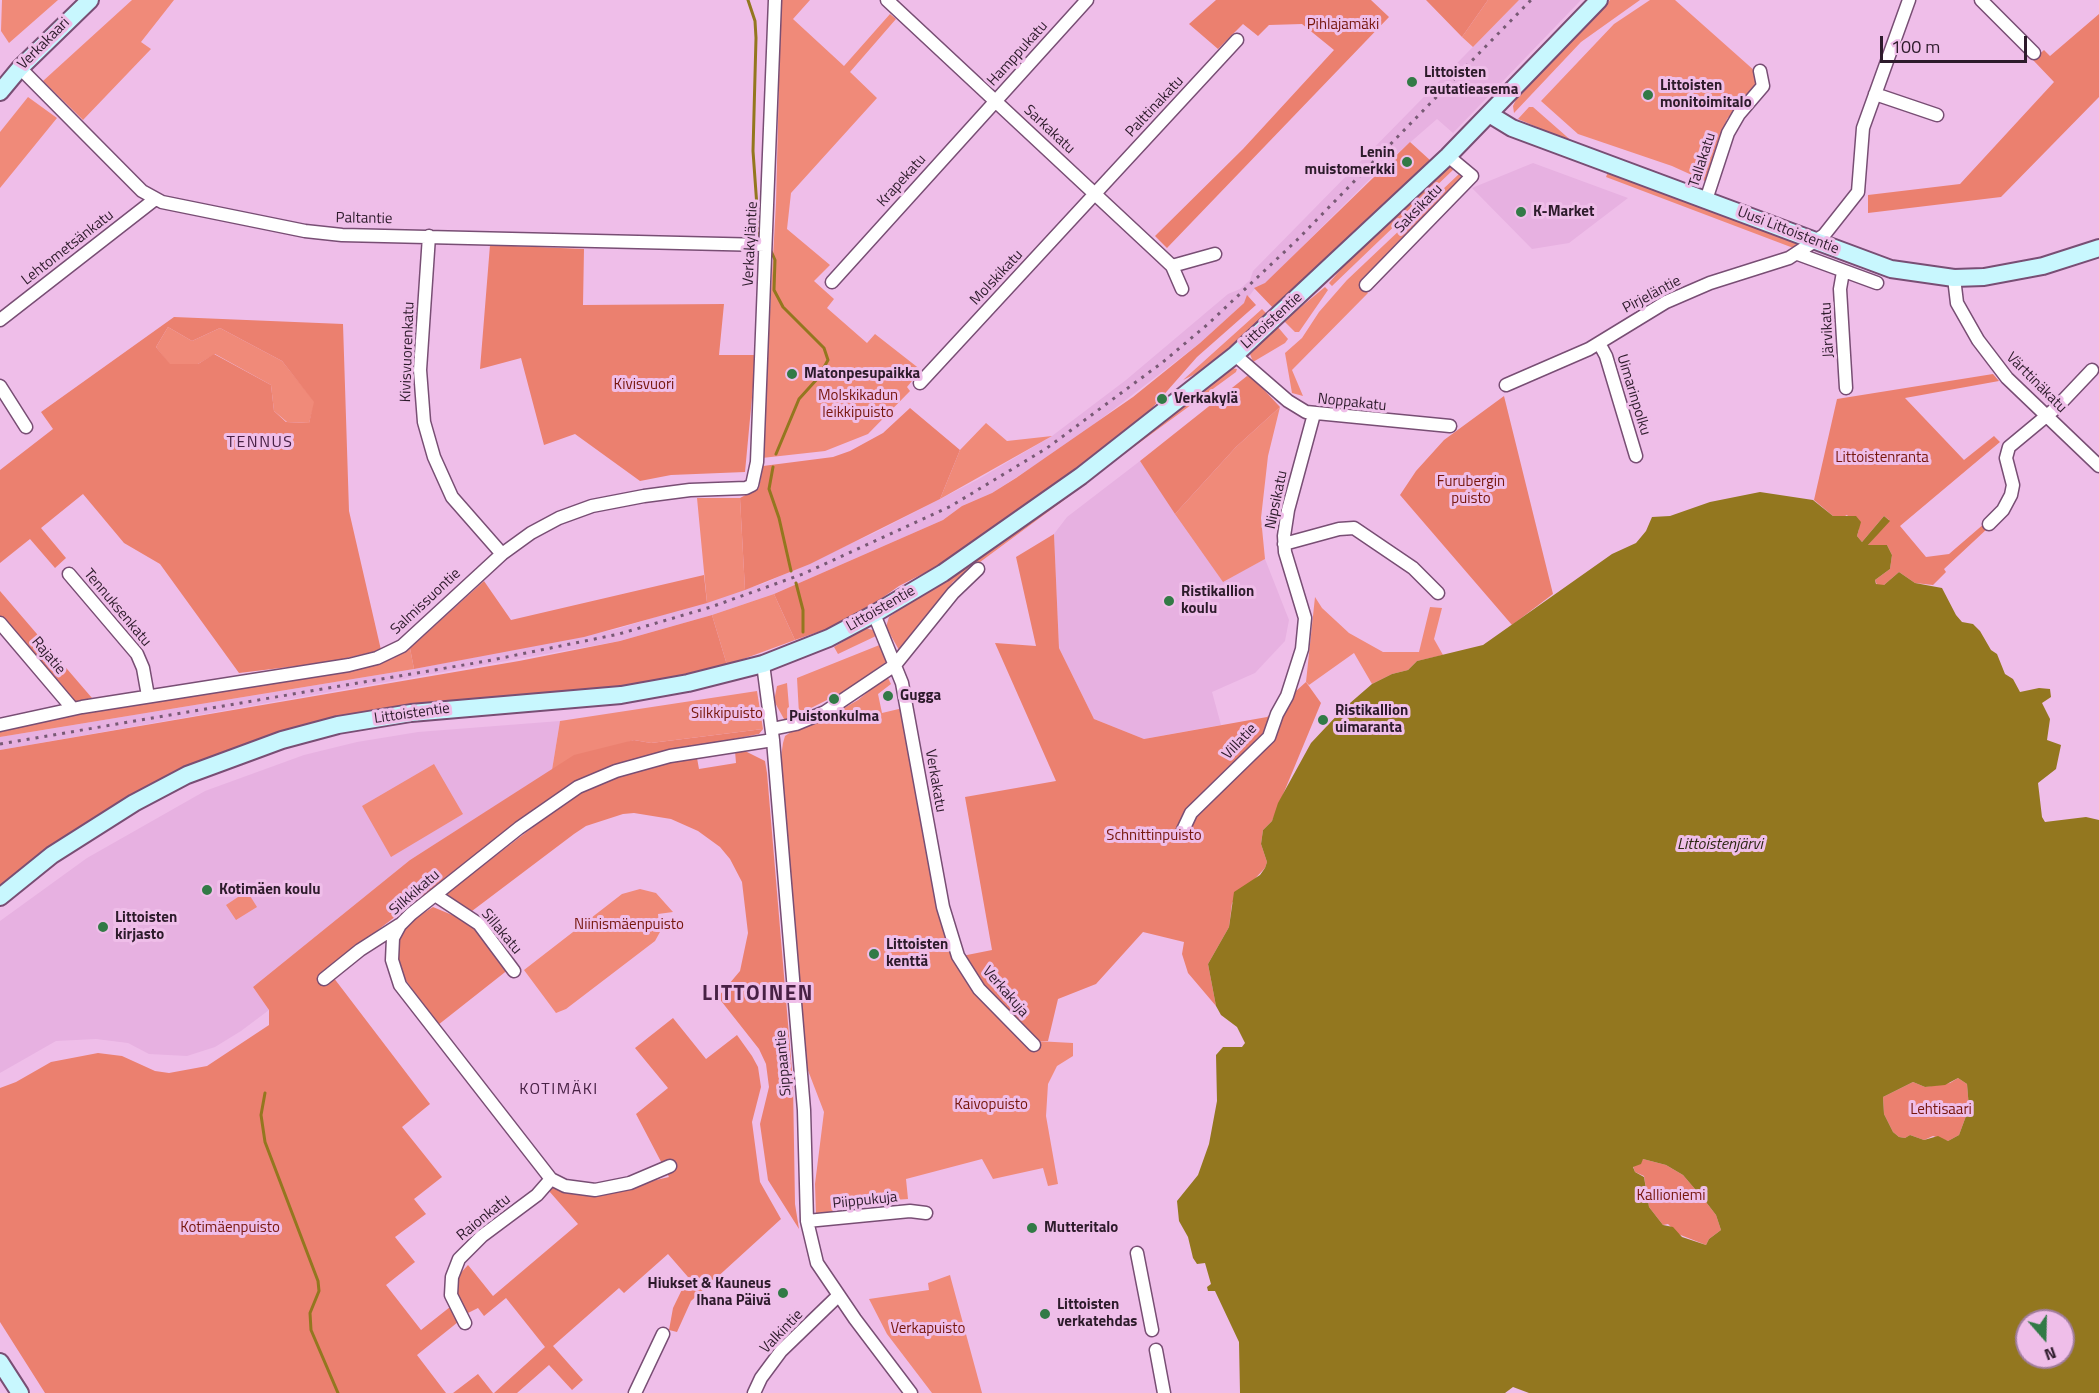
<!DOCTYPE html>
<meta charset="utf-8">
<style>
body{margin:0}
#map{position:relative;width:2099px;height:1393px;overflow:hidden;background:#efbee9;font-family:"Titillium Web",sans-serif}
canvas{display:block}
.north{position:absolute;left:2015px;top:1309px;width:60px;height:60px;box-sizing:border-box;background:#efbee9;border:2px solid #a17d9d;border-radius:50%;rotate:160deg;font-size:16px;font-weight:700;line-height:24px;text-align:center;color:#2d1b2b}
.north::after{content:'';display:block;margin:auto;width:21px;height:27px;background:#327a46;clip-path:polygon(50% 0,100% 100%,50% 72%,0 100%)}
.scale{position:absolute;left:1880px;top:36px;width:147px;height:27px;box-sizing:border-box;border:3px solid #2d1b2b;border-top:0;padding-left:8px;font-size:18px;line-height:21px;white-space:nowrap;color:#2d1b2b;-webkit-text-stroke:4px #efbee9;paint-order:stroke}
</style>
<div id="map">
<canvas width="2099" height="1393"></canvas>
<div class="north">N</div>
<div class="scale">100 m</div>
</div>
<script>
const c = document.querySelector('canvas').getContext('2d');
c.lineJoin = 'round';
function fill(path, color) { c.fillStyle = color; c.fill(path, 'evenodd'); }
const shape = rows => new Path2D(rows.map(r => 'M' + r).join(''));
function trace(path, color, width, dash) { c.strokeStyle = color; c.lineWidth = width; c.lineCap = dash ? 'butt' : 'round'; c.setLineDash(dash || []); c.stroke(path); }
function drawText(font, color, halo, rows, align = 'center') {
  c.font = font + ' "Titillium Web",sans-serif'; c.lineWidth = 6; c.setLineDash([]); c.textBaseline = 'middle'; c.strokeStyle = halo; c.fillStyle = color; for (const [text, x, y, turn = 0] of rows) {
    c.save(); c.translate(x, y); c.rotate((+turn || 0) * Math.PI / 180); c.textAlign = isNaN(turn) ? turn : align; if (halo) c.strokeText(text, 0, 0); c.fillText(text, 0, 0); c.restore();
  }
}
fill(shape([
 [1519,0,1581,0,1453,133,1437,119,1383,166,1265,284,1256,287,1244,303,1200,343,1071,442,992,493,962,506,943,520,774,594,712,615,620,641,0,750,0,737,414,669,617,629,765,583,874,533,977,480,1052,436,1126,380,1228,294,1240,289,1250,280,1253,271],
 [1533,163,1628,198,1569,243,1532,249,1472,188],
 [1140,461,1223,581,1265,559,1289,620,1285,641,1255,673,1212,692,1221,725,1144,739,1094,719,1059,648,1054,534,1067,517],
 [560,721,552,770,410,860,253,987,269,1010,241,1031,215,1047,187,1056,149,1054,128,1043,96,1039,56,1041,0,1073,0,921,87,858,205,791,304,755,357,742,418,732]
]), '#e7b1e1');
fill(shape([
 [2,0,58,0,9,43,1,31],
 [132,0,174,0,141,42,151,49,83,120,43,81],
 [781,0,810,0,793,19,844,66,890,14,896,19,850,72,877,98,791,193,787,229,830,265,814,281,834,299,827,308,867,343,875,334,921,370,907,387,910,391,868,434,825,451,762,458,776,203],
 [1488,0,1519,0,1473,47,1462,37],
 [1610,0,1640,0,1581,42,1514,113,1513,106,1519,93],
 [1650,0,1675,0,1756,72,1759,78,1755,89,1727,119,1705,181,1672,166,1578,134,1541,101,1614,24],
 [28,97,57,118,0,188,0,132],
 [1529,107,1533,107,1574,143,1518,119],
 [1450,167,1454,169,1332,286,1329,283,1347,262,1444,169],
 [1608,172,1793,241,1797,244,1796,249,1606,177],
 [1459,174,1463,177,1360,283,1368,293,1292,370,1303,396,1292,393,1285,353,1302,338,1319,312,1347,280],
 [1325,287,1328,290,1299,332,1295,332,1284,321],
 [1262,309,1268,315,1210,367,1183,380],
 [1277,326,1288,339,1285,343,1253,362,1250,354,1255,348],
 [168,327,192,341,220,328,282,361,315,402,309,423,287,422,274,411,271,385,215,354,198,364,169,364,156,347],
 [1231,368,1237,369,1236,372,1094,476],
 [1280,407,1268,456,1261,518,1265,559,1223,582,1175,514,1236,447],
 [986,423,1007,441,1052,436,940,499,960,450],
 [1080,485,1079,489,953,582,899,650,886,627,889,617],
 [697,498,740,498,745,590,707,603],
 [774,594,795,640,727,665,712,615],
 [1315,597,1322,608,1349,633,1383,652,1419,652,1430,607,1442,608,1434,639,1443,655,1417,661,1408,670,1392,674,1372,684,1354,653,1309,685,1306,682],
 [865,628,873,630,876,636,838,654,834,647],
 [882,644,889,660,845,691,799,714,797,678],
 [410,648,414,669,0,737,0,730,99,710,372,665,392,659],
 [887,676,891,684,878,694,882,713,903,708,954,957,964,978,971,973,1036,1041,1073,1043,1073,1056,1057,1066,1048,1084,1046,1116,1058,1184,1048,1186,1043,1168,993,1179,982,1159,906,1179,908,1199,833,1204,833,1212,816,1215,815,1184,824,1112,804,1060,781,757,783,743,785,736,791,732,825,719,858,700],
 [787,683,790,719,784,719,774,701,777,686],
 [757,691,763,729,651,743,634,740,552,770,560,721],
 [434,764,463,814,391,857,362,806],
 [640,889,656,893,673,912,658,914,660,932,655,941,566,1009,556,1013,524,970,622,894],
 [247,891,257,907,236,920,226,905],
 [950,1275,951,1279,982,1393,932,1393,887,1334,869,1299,929,1290,928,1283]
]), '#f08a79');
fill(shape([
 [1216,0,1371,0,1389,17,1167,248,1155,236,1243,149,1334,50,1302,24,1269,25,1258,36,1243,24,1218,49,1189,24],
 [1426,0,1488,0,1462,37],
 [2099,14,2099,97,2001,197,1868,213,1868,195,1960,184,2054,82,2033,60,2044,50,2050,56],
 [1410,142,1431,161,1274,309,1254,288,1265,283],
 [490,245,584,249,583,305,724,304,719,355,756,355,745,472,671,475,640,481,575,434,544,445,521,358,480,369],
 [1247,295,1256,305,1197,357,1146,415,969,550,899,586,865,610,838,625,795,640,774,594,943,520,962,506,992,493,1016,478,1133,397,1200,343,1244,303],
 [174,317,343,324,349,511,381,650,330,662,239,673,160,564,124,543,83,494,41,528,66,558,55,568,30,539,0,563,0,470,53,429,41,412],
 [168,327,192,341,220,328,282,361,314,402,309,423,286,422,274,411,271,385,214,354,198,364,170,364,156,347],
 [1993,374,1999,381,1905,398,1964,460,1994,436,2000,442,1900,526,1926,557,1949,554,1985,523,1988,528,1944,569,1946,572,1933,585,1915,583,1899,572,1884,585,1877,585,1875,580,1890,569,1892,555,1887,545,1868,545,1889,520,1884,516,1862,542,1857,536,1859,529,1847,515,1841,518,1833,516,1814,500,1837,399],
 [1247,376,1253,378,1280,407,1236,447,1175,514,1140,461],
 [1504,396,1553,594,1512,625,1400,495,1416,471,1444,440],
 [910,408,960,450,940,499,810,564,745,590,740,498,759,488,763,466,833,457,850,451,883,433],
 [1054,534,1059,648,1094,719,1144,739,1267,717,1306,682,1321,703,1272,821,1263,830,1261,844,1267,862,1265,868,1232,903,1229,927,1208,964,1216,1006,1188,973,1182,954,1184,942,1143,932,1096,984,1058,999,1048,1041,1036,1041,980,988,962,956,992,950,965,797,1056,781,995,643,1036,646,1016,557],
 [704,575,707,603,584,637,414,669,410,648,484,581,511,620],
 [0,591,92,698,71,703,0,619],
 [712,615,727,665,684,677,559,694,438,702,368,711,274,733,151,786,73,832,0,887,0,750,519,661,620,641],
 [763,729,759,734,683,749,580,781,524,818,327,969,430,1104,402,1127,442,1177,414,1199,426,1214,395,1237,415,1262,386,1285,421,1330,450,1307,458,1322,417,1355,446,1393,45,1393,0,1322,0,1088,16,1082,51,1062,98,1053,122,1056,155,1071,169,1073,207,1066,269,1025,269,1010,253,987,410,860,574,755,634,740,651,743],
 [743,750,765,761,767,773,793,1083,795,1204,799,1229,768,1180,760,1124,769,1087,766,1064,759,1049,718,997,740,971,748,933,742,882,730,859,720,847,698,831,671,819,634,813,623,814,586,826,574,834,472,911,443,896,584,788,635,769,697,758,699,769,736,763,735,751],
 [433,907,469,922,509,969,438,1025,397,968,395,946,408,923],
 [673,1018,706,1059,737,1035,752,1056,758,1067,761,1087,752,1122,760,1182,781,1219,691,1301,677,1332,669,1330,673,1308,688,1277,668,1254,624,1293,619,1288,553,1346,583,1380,572,1390,549,1365,517,1393,494,1393,545,1347,506,1298,484,1316,478,1308,466,1314,458,1303,455,1288,457,1277,468,1265,493,1296,578,1224,549,1191,555,1186,596,1194,669,1177,636,1114,668,1088,635,1048],
 [1958,1078,1967,1084,1969,1108,1959,1135,1948,1141,1933,1136,1924,1140,1910,1135,1905,1138,1899,1137,1893,1132,1884,1114,1883,1097,1913,1082,1925,1087,1950,1083],
 [1643,1159,1666,1165,1683,1175,1706,1202,1716,1215,1721,1230,1709,1239,1706,1245,1678,1234,1668,1224,1663,1225,1649,1207,1644,1176,1635,1172,1633,1166],
 [478,1374,493,1393,453,1393]
]), '#eb806f');
fill(shape([
 [1760,492,1813,500,1833,516,1856,516,1861,522,1857,536,1862,542,1884,516,1890,521,1868,545,1887,545,1892,555,1890,569,1875,580,1876,584,1884,585,1899,572,1915,583,1942,588,1956,615,1962,622,1973,624,1980,631,1991,650,1997,654,2005,674,2013,679,2020,692,2039,688,2050,689,2051,697,2042,703,2050,719,2047,740,2061,745,2056,769,2038,783,2042,817,2045,822,2086,817,2099,820,2099,1393,1529,1393,1513,1387,1505,1393,1240,1393,1239,1342,1215,1291,1208,1291,1207,1287,1211,1284,1205,1263,1197,1264,1193,1258,1188,1237,1179,1221,1177,1201,1198,1175,1209,1144,1217,1101,1216,1055,1223,1047,1242,1047,1245,1043,1237,1027,1221,1015,1216,1006,1208,964,1229,927,1234,892,1260,875,1265,868,1267,862,1261,844,1263,830,1272,821,1278,803,1311,743,1342,710,1372,684,1392,674,1408,670,1417,661,1483,645,1612,554,1636,543,1646,531,1652,517,1670,516,1710,502],
 [1958,1078,1967,1084,1969,1108,1959,1135,1948,1141,1938,1136,1924,1140,1910,1135,1905,1138,1899,1137,1893,1132,1884,1114,1883,1097,1913,1082,1925,1087,1945,1085],
 [1643,1159,1666,1165,1683,1175,1706,1202,1716,1215,1721,1230,1709,1239,1706,1245,1682,1237,1673,1227,1663,1225,1649,1207,1644,1177,1635,1172,1633,1167,1641,1164],
 [2027,1321,2063,1321,2063,1357,2027,1357]
]), '#93771f');
trace(shape([
 [748,0,755,21,756,38,753,151,759,235],
 [771,251,775,260,774,290,783,307,824,348,828,360,818,378,799,399,776,454],
 [773,467,769,489,779,518,791,571],
 [796,583,803,610,803,632],
 [265,1093,261,1115,265,1142,318,1281,319,1291,310,1313,311,1330,338,1393]
]), '#93771f', 3);
const street = shape([
 [887,0,1156,251,1172,266,1182,289],
 [1981,0,2034,53],
 [20,68,142,191,162,202,305,231,342,235,765,245],
 [1875,94,1937,115],
 [1706,200,1728,133,1739,114,1763,86,1760,71],
 [429,236,420,370,424,422,434,457,452,497,502,554],
 [1798,254,1877,283],
 [1172,266,1215,254],
 [1843,272,1840,289,1846,388],
 [1954,278,1957,303,1978,340,2007,378,2099,466],
 [832,282,1087,0],
 [1366,285,1472,176,1448,156],
 [0,320,154,200],
 [1599,343,1606,356,1636,456],
 [1235,355,1288,401,1306,412,1450,426],
 [920,383,1237,40],
 [1506,385,1589,349,1666,302,1710,283,1789,258,1824,235,1858,192,1863,128,1909,0],
 [0,386,26,427],
 [1989,524,2003,510,2011,495,2013,485,2006,458,2009,447,2056,408,2092,370],
 [1284,544,1339,529,1354,528,1413,568,1438,593],
 [69,574,137,654,143,668,148,696],
 [874,614,902,683,943,907,958,956,979,989,1034,1045],
 [0,623,73,709],
 [763,664,773,740,804,1110,807,1221,817,1263,855,1319,911,1393],
 [0,725,82,707,349,665,377,658,402,646,502,554,531,533,559,518,592,506,644,496,690,490,746,488,752,485,757,462,775,0],
 [772,729,796,724,825,712,895,665,953,593,978,569],
 [1183,830,1191,813,1269,737,1277,714,1287,696,1302,649,1305,618,1285,552,1284,536,1288,510,1314,414],
 [435,895,479,924,514,971],
 [324,979,360,950,399,925],
 [670,1166,630,1183,595,1190,565,1186,551,1179,400,985,392,960,393,938,400,925,411,914,519,828,578,787,616,771,670,756,773,740],
 [807,1221,910,1211,926,1213],
 [1137,1253,1152,1330],
 [465,1323,451,1295,452,1277,459,1259,482,1236,537,1195,551,1179],
 [1156,1350,1164,1393],
 [635,1393,663,1334],
 [754,1393,761,1378,781,1351,838,1296]
]);
const secondary = shape([
 [0,92,20,68,90,0],
 [1489,114,1512,128,1891,269,1954,278,1984,277,2043,266,2099,248],
 [0,897,52,855,134,803,187,775,282,740,338,725,411,713,621,695,688,683,763,664,829,638,874,614,943,573,1081,476,1235,355,1448,156,1599,0],
 [0,1362,20,1393]
]);
trace(street, '#784e74', 15);
trace(secondary, '#784e74', 20);
trace(street, '#fff', 12);
trace(secondary, '#c8f7fe', 16);
trace(shape([
 [0,744,487,661,619,634,711,607,803,574,951,506,1047,448,1163,362,1208,324,1297,240,1531,0]
]), '#785a75', 3, [3, 6]);
for (const [x, y, r, color] of [
 [1412,82,6,"#327a46"],
 [1648,95,6,"#327a46"],
 [1407,162,6,"#327a46"],
 [1521,212,6,"#327a46"],
 [792,374,6,"#327a46"],
 [1162,399,6,"#327a46"],
 [1169,601,6,"#327a46"],
 [888,696,6,"#327a46"],
 [834,699,6,"#327a46"],
 [1323,720,6,"#327a46"],
 [207,890,6,"#327a46"],
 [103,927,6,"#327a46"],
 [874,954,6,"#327a46"],
 [1032,1228,6,"#327a46"],
 [783,1293,6,"#327a46"],
 [1045,1314,6,"#327a46"]
]) { const dot = new Path2D(); dot.arc(x, y, r, 0, 2 * Math.PI); c.fillStyle = color; c.fill(dot); trace(dot, '#efbee9', 2); }
drawText('15px', '#76160c', '#efbee9', [
 ["Pihlajamäki",1343,25],
 ["Kivisvuori",644,385],
 ["Molskikadun",858,396],
 ["leikkipuisto",858,413],
 ["Littoistenranta",1882,458],
 ["Furubergin",1471,482],
 ["puisto",1471,499],
 ["Silkkipuisto",727,714],
 ["Schnittinpuisto",1154,836],
 ["Niinismäenpuisto",629,925],
 ["Kaivopuisto",991,1105],
 ["Lehtisaari",1941,1110],
 ["Kallioniemi",1671,1196],
 ["Kotimäenpuisto",230,1228],
 ["Verkapuisto",928,1329]
]);
drawText('15px', '#2d1b2b', '#efbee9', [
 ["Verkakaari",44,44,-45],
 ["Hamppukatu",1018,54,-48],
 ["Palttinakatu",1155,107,-47],
 ["Sarkakatu",1049,130,43],
 ["Tallakatu",1703,160,-72],
 ["Krapekatu",902,181,-48],
 ["Saksikatu",1419,209,-46],
 ["Paltantie",364,219,1],
 ["Uusi Littoistentie",1788,231,21],
 ["Verkakyläntie",751,244,-87],
 ["Lehtometsänkatu",68,248,-38],
 ["Molskikatu",997,278,-47],
 ["Pirjeläntie",1652,295,-28],
 ["Littoistentie",1272,321,-42],
 ["Järvikatu",1828,330,-93],
 ["Kivisvuorenkatu",408,352,-88],
 ["Värttinäkatu",2036,383,45],
 ["Uimarinpolku",1633,395,73],
 ["Noppakatu",1352,403,6],
 ["Nipsikatu",1277,500,-78],
 ["Salmissuontie",426,602,-43],
 ["Tennuksenkatu",117,608,50],
 ["Littoistentie",881,609,-30],
 ["Rajatie",48,656,50],
 ["Littoistentie",412,714,-8],
 ["Villatie",1240,742,-47],
 ["Verkakatu",935,781,80],
 ["Silkkikatu",415,893,-41],
 ["Sillakatu",501,932,50],
 ["Verkakuja",1005,992,49],
 ["Sippaantie",784,1063,-95],
 ["Piippukuja",865,1201,-6],
 ["Raionkatu",484,1218,-39],
 ["Valkintie",782,1332,-46]
]);
drawText('bold 15px', '#2d1b2b', '#efbee9', [
 ["Littoisten",1424,73],
 ["rautatieasema",1424,90],
 ["Littoisten",1660,86],
 ["monitoimitalo",1660,103],
 ["Lenin",1395,153,"right"],
 ["muistomerkki",1395,170,"right"],
 ["K-Market",1533,212],
 ["Matonpesupaikka",804,374],
 ["Verkakylä",1174,399],
 ["Ristikallion",1181,592],
 ["koulu",1181,609],
 ["Gugga",900,696],
 ["Ristikallion",1335,711],
 ["uimaranta",1335,728],
 ["Puistonkulma",834,717,"center"],
 ["Kotimäen koulu",219,890],
 ["Littoisten",115,918],
 ["kirjasto",115,935],
 ["Littoisten",886,945],
 ["kenttä",886,962],
 ["Mutteritalo",1044,1228],
 ["Hiukset & Kauneus",771,1284,"right"],
 ["Ihana Päivä",771,1301,"right"],
 ["Littoisten",1057,1305],
 ["verkatehdas",1057,1322]
], 'left');
c.letterSpacing = '1.5px';
drawText('16px', '#482145', '#efbee9', [
 ["TENNUS",260,443],
 ["KOTIMÄKI",559,1090]
]);
c.letterSpacing = '0px';
drawText('italic 16px', '#2f2916', '#efbee9', [
 ["Littoistenjärvi",1720,845]
]);
c.letterSpacing = '1.5px';
drawText('bold 21px', '#482145', '#efbee9', [
 ["LITTOINEN",758,995]
]);
c.letterSpacing = '0px';
</script>
